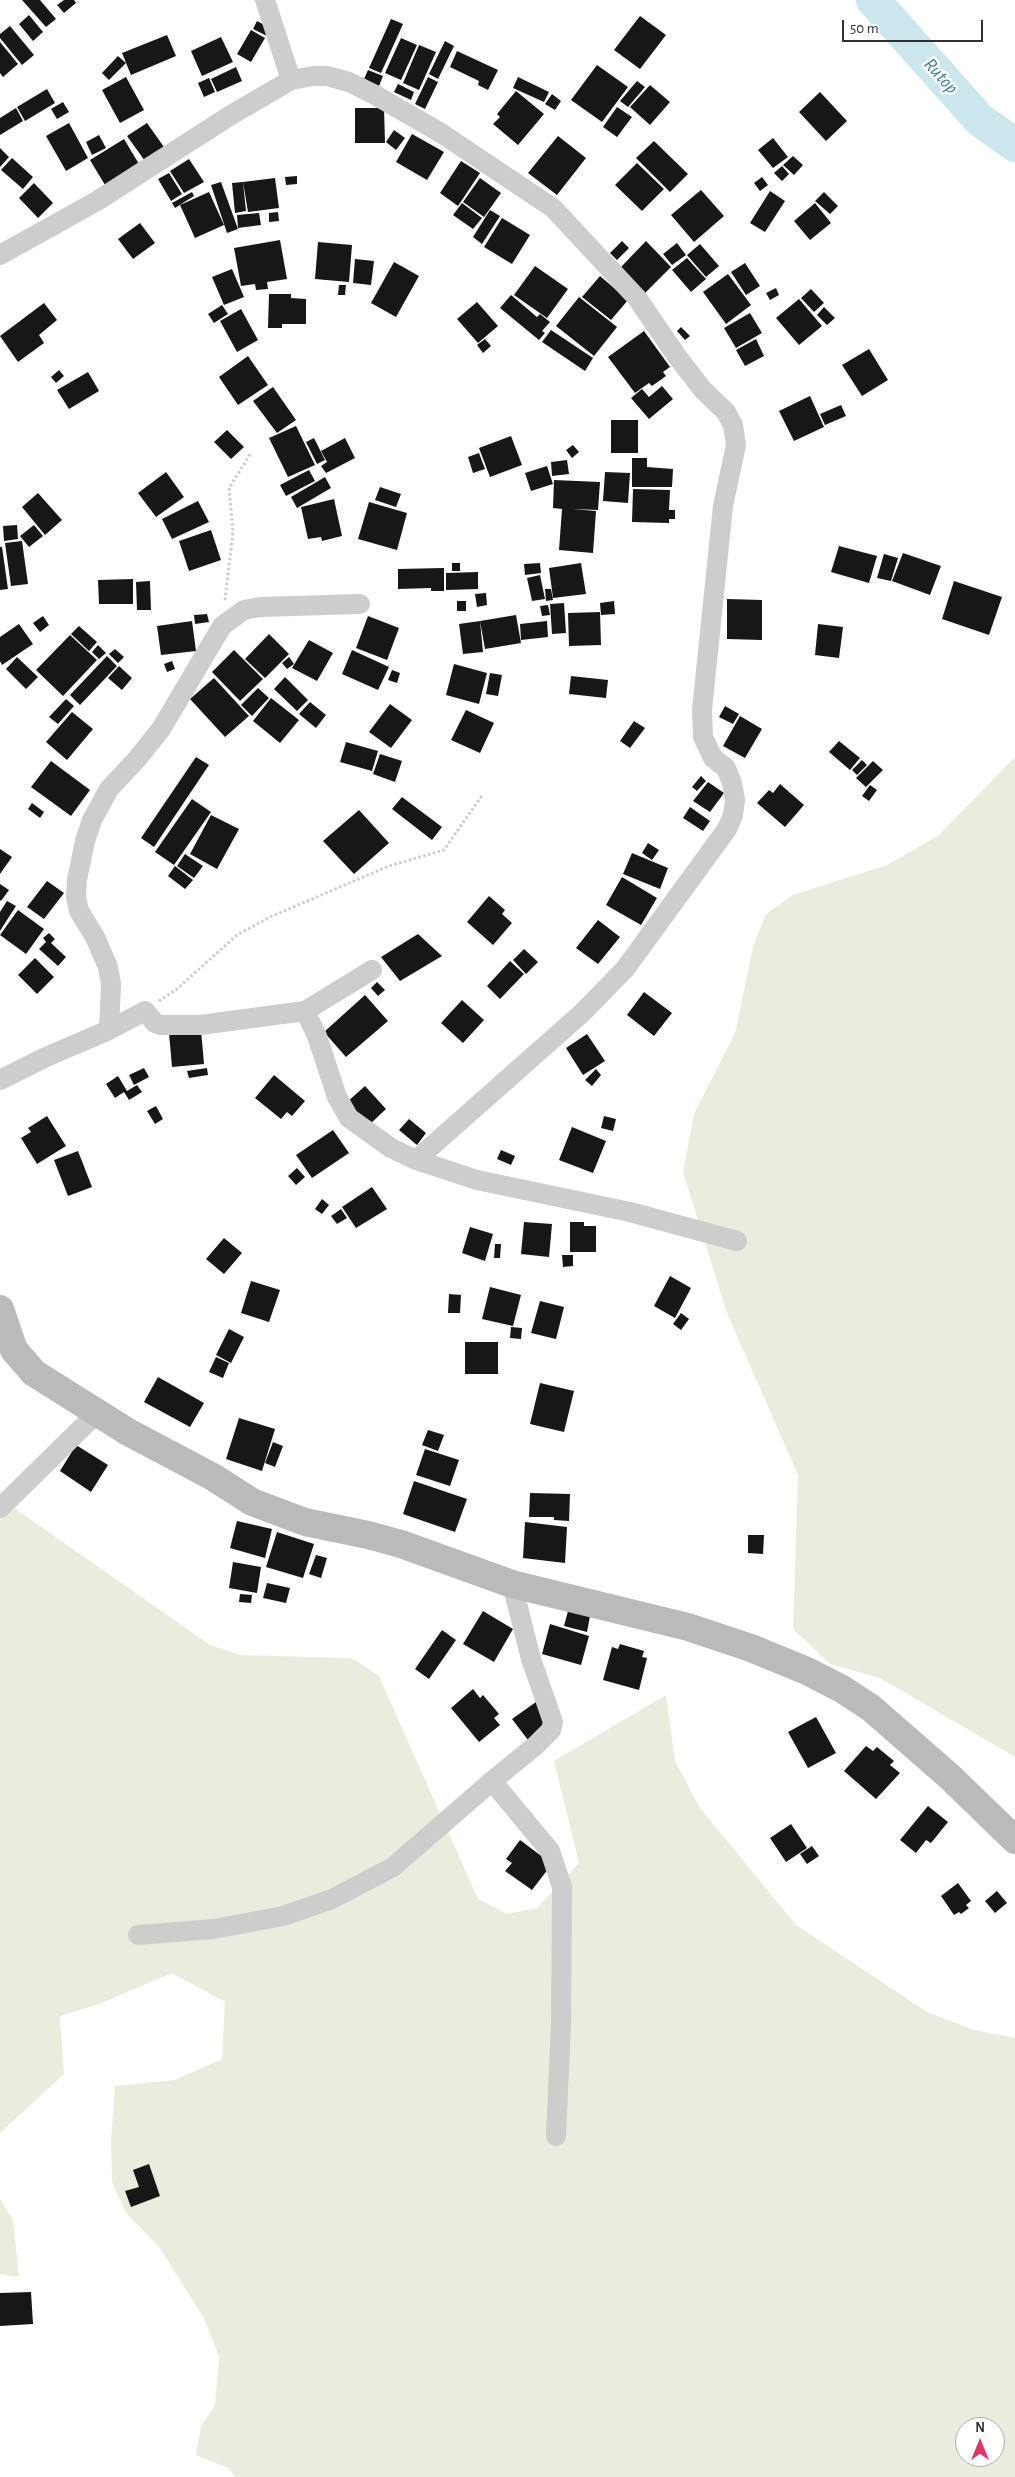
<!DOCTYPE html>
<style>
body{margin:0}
#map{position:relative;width:1015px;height:2477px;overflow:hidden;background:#fff;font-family:"Alegreya Sans",sans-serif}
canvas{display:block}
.north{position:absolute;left:955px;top:2417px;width:50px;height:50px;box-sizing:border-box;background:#fff;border:1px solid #acacac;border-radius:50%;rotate:0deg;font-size:14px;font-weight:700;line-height:20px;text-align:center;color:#303030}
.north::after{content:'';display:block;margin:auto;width:18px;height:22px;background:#e43463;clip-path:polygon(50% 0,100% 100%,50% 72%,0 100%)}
.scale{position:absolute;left:842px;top:20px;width:141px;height:22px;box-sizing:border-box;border:2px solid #303030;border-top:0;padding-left:6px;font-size:15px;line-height:18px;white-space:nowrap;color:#303030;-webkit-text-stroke:4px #fff;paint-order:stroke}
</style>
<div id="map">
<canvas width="1015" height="2477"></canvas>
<div class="north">N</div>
<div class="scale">50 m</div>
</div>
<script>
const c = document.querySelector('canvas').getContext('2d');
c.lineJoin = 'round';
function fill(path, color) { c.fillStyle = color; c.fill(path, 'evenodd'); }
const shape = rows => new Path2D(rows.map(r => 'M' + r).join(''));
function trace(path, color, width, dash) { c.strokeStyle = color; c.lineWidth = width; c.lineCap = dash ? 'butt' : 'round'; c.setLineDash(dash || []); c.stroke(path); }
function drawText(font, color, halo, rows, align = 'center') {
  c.font = font + ' "Alegreya Sans",sans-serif'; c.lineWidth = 5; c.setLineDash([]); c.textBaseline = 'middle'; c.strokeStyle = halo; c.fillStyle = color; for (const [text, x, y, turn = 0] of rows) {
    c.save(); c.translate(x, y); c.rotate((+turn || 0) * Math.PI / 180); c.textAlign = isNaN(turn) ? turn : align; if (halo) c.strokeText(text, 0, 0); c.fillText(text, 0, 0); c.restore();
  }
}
fill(shape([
 [1015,757,1015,1757,880,1678,830,1664,793,1629,798,1475,727,1313,683,1172,694,1114,735,1033,754,943,766,914,793,895,887,865,939,835],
 [0,1498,210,1645,240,1655,352,1658,379,1676,478,1899,507,1914,537,1908,579,1863,554,1761,666,1695,675,1761,700,1808,796,1925,927,2012,974,2030,1015,2038,1015,2477,235,2477,228,2468,196,2455,201,2426,215,2405,219,2357,204,2318,159,2247,126,2213,112,2182,111,2141,115,2086,175,2080,222,2059,225,2002,172,1973,99,2004,60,2016,64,2074,0,2133],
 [965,2427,995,2427,995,2457,965,2457],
 [0,2199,13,2220,19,2277,0,2274]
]), '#e9edde');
trace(shape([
 [873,0,980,120,1015,145]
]), '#cbe6ec', 34);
fill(shape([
 [22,0,40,0,56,19,46,27],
 [64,0,74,0,76,3,64,13,57,5],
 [29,15,43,32,33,41,19,24],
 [640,16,666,35,640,69,614,50],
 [391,19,403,24,381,73,369,68],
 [257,21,274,30,269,37,253,29],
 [10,26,34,55,22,65,0,38,0,34],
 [251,30,265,38,251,62,237,54],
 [167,35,176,56,131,75,122,53],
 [221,37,233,62,202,76,191,51],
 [401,38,417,45,401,80,385,73],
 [445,41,454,46,438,79,429,74],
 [0,42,18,64,3,77,0,73],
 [419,45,436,52,419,90,403,83],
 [457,51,498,70,488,90,478,85,479,81,450,67],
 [118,56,126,63,109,80,102,73],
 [597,65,628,87,602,122,571,100],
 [236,67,242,81,217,92,211,79],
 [368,70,383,76,379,86,364,79],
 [126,77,144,110,120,123,102,90],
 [428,77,438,82,425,109,415,104],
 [518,77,549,92,544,102,513,88],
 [209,78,215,92,204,97,198,83],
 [637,81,645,87,628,107,620,101],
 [398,84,414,92,411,100,394,92],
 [650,85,670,102,650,125,630,107],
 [47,89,55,103,25,121,17,107],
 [516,91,544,114,518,145,493,124,500,117,497,114],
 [820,92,847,121,826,141,799,112],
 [552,94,561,101,555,110,545,104],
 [63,102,69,112,57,119,51,109],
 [617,107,632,117,617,137,603,127],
 [16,108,23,121,0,135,0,118],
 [355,108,384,108,385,143,355,143],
 [69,123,88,158,66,171,46,136],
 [147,123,164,147,145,161,127,136],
 [394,130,405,138,396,150,386,142],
 [412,134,444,152,427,180,396,162],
 [99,135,106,148,92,155,86,142],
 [558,136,586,158,557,195,528,173],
 [773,138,788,157,773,168,758,150],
 [124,139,142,169,108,190,90,160],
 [654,141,688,174,670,192,636,158],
 [0,148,9,157,0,167],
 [793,156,803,165,794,175,783,165],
 [12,158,33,177,23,189,1,170],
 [189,159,204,182,184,193,170,171],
 [461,161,480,173,458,206,440,193],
 [637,163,664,189,642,211,615,185],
 [782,166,789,174,782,181,774,173],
 [169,173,182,194,171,201,158,179],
 [297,176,297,184,286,185,285,177],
 [762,177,768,185,760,191,754,183],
 [275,178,279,208,248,212,243,182],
 [480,178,501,193,484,217,463,202],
 [221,182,238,229,227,233,211,185],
 [243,182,246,211,235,213,232,183],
 [34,183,53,203,38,218,19,198],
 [701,190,724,216,694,242,671,215],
 [770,191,785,201,765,232,750,223],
 [192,192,194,196,175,208,172,203],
 [209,192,224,225,195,238,180,205],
 [824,192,838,206,830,214,815,201],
 [462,203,482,218,473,229,453,215],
 [815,203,831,223,810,240,794,221],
 [490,210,500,216,482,244,473,237],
 [278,212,279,221,269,222,269,213],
 [259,213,261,225,238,228,237,215],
 [502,218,530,235,512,264,484,247],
 [140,223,155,243,133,259,118,239],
 [280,240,287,279,267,282,268,289,256,290,255,284,241,286,234,248],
 [622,241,629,248,617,260,610,253],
 [646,241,671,267,645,293,620,268],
 [318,242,352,245,349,282,315,279],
 [677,243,686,255,672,265,663,254],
 [700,244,719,266,706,277,687,255],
 [687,258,706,279,691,292,672,270],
 [355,259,374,261,371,285,353,283],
 [394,262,419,276,396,317,371,303],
 [745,263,760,286,746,295,731,272],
 [535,266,568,289,547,318,514,295],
 [232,269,244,297,224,305,212,277],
 [728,274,751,305,726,324,703,292],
 [600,276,628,300,611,320,582,297],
 [339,285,346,285,345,295,338,295],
 [776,288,779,295,770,300,766,293],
 [811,289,824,303,814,312,801,298],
 [269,294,291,294,291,298,306,299,306,324,282,324,282,328,268,328],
 [511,295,537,317,540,314,550,322,542,331,545,333,539,340,500,308],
 [579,297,617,327,594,356,556,326],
 [799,299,822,326,799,345,776,318],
 [477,302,498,326,478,343,457,319],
 [44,303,57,320,39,335,44,343,18,362,0,336],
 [222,305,228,314,214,323,208,314],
 [824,307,835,318,827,325,817,315],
 [241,309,258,340,237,352,220,321],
 [750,313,762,333,736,348,724,328],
 [681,327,690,336,685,340,677,331],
 [551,330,593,358,585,371,542,342],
 [644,331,670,367,663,372,666,376,652,386,649,383,635,393,608,357],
 [485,339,491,346,483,353,477,345],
 [756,339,764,356,745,366,736,350],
 [869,349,888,380,862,396,842,365],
 [248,356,268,385,238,405,219,377],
 [59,370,64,376,56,383,51,377],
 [88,372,99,391,69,409,57,390],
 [662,386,673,399,649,419,631,398,642,389,649,397],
 [273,387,296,420,277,433,253,401],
 [810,396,824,427,794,441,779,411],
 [841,405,846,416,825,425,820,414],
 [611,420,638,420,638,453,611,453],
 [296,426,315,465,288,477,269,438],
 [227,430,244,447,231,459,214,442],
 [511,436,522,465,490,477,479,448],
 [314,438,325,460,317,464,306,442],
 [345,438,355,458,326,473,321,466,327,462,321,451],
 [573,445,579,452,572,458,566,450],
 [479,453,485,469,473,473,468,457],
 [632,458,647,458,647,467,673,469,672,487,632,487],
 [567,460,569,474,552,476,551,462],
 [547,466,553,484,531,491,525,473],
 [309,470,315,481,286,496,280,485],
 [166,472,184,497,156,517,138,493],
 [605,472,630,473,628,503,603,501],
 [325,477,331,488,297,508,291,497],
 [554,480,600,482,598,510,572,509,596,511,593,553,559,550,562,509,553,508],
 [380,487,401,494,396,507,375,500],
 [633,489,670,490,669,510,675,510,675,519,669,519,669,523,632,522],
 [38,493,62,520,45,535,22,507],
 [334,499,342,536,322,541,321,537,308,539,301,507],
 [198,501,209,522,172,539,162,519],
 [369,502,407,513,397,550,358,539],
 [17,525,18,539,4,541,3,526],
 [34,525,43,536,29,547,20,536],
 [211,530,221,560,189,571,179,541],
 [22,541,28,584,11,586,5,543],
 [839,546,877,556,869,583,831,572],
 [0,547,2,547,8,589,0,590],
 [903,553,941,566,930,595,892,581],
 [884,554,898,558,891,581,877,578],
 [452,563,460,563,460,571,452,571],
 [540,563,541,573,525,575,524,564],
 [581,563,586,594,553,598,549,568],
 [444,568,444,591,431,591,431,588,398,589,398,569],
 [478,572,478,589,446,590,446,573],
 [540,575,545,599,532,601,527,578],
 [133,579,133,604,99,604,98,580],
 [150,581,151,610,137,610,136,582],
 [954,581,1002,597,989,635,942,619],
 [545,589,551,589,553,600,546,601],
 [486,593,487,605,477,607,475,594],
 [727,599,762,600,762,640,727,639],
 [457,601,466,601,466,611,457,611],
 [614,601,615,614,601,615,600,603],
 [564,603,566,633,552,634,550,604],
 [548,605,550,615,542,616,540,606],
 [600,612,601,645,569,646,568,613],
 [207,614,209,622,195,624,194,615],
 [516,615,521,643,485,649,480,621],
 [43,616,49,625,40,632,33,623],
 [368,616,399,628,387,660,356,648],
 [192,621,196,651,161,655,157,626],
 [480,621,483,652,463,654,459,624],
 [547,621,548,637,521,640,520,624],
 [19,624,33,644,2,665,0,661,0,637],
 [818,624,843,627,839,658,815,655],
 [79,626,97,642,89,651,71,634],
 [269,634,289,654,265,678,245,659],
 [70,635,97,660,63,696,36,670],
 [309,640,333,653,317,681,292,668],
 [98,645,106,653,99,659,92,652],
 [115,649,124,657,118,663,109,654],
 [234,650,263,679,240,701,212,672],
 [352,650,389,667,378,690,342,674],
 [107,656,117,666,80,705,70,695],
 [17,657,38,677,26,689,6,669],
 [289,657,294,664,287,669,282,663],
 [172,661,175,669,167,672,164,664],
 [454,664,487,673,479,704,446,695],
 [119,666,132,678,122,690,108,678],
 [392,670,400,673,397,683,388,680],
 [490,673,502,675,498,696,486,694],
 [571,676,608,680,606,698,569,694],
 [285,677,308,700,297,711,274,689],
 [214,678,249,716,225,737,190,699],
 [258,688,269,698,252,716,241,705],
 [271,698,299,720,280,743,253,721],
 [66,699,74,706,58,724,49,717],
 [310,702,326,715,316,728,299,714],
 [390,704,412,720,391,748,369,732],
 [725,706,739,714,733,724,719,717],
 [466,710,494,723,480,753,451,740],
 [72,712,93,729,67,760,46,742],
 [740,716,762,729,745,758,723,746],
 [634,721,645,728,630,748,620,741],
 [839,741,860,758,850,770,829,752],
 [346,742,378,751,372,771,340,762],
 [380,754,402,761,395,782,373,774],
 [196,757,209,765,154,847,141,838],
 [862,760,867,765,857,775,852,770],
 [51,761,90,790,71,816,31,787],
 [873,761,883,770,866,787,856,778],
 [701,776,706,781,697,791,692,787],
 [708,782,724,793,710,812,693,801],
 [780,784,804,805,785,827,757,803,769,790,773,793],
 [870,785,877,790,869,801,862,796],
 [402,797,442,827,432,840,392,809],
 [192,799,211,812,174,865,155,852],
 [32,803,44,812,40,818,28,809],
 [690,807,710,821,703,831,683,818],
 [359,810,389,843,354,874,323,841],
 [211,815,239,829,217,869,190,854],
 [648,843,659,850,652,860,642,853],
 [0,849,12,857,0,874],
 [632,853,668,868,660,889,623,874],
 [185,854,203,866,194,878,177,866],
 [175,866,193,880,185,889,168,876],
 [622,877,657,898,641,925,606,905],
 [47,881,64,893,44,919,27,907],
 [0,884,9,890,1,901,0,900],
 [489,896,505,910,502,914,512,923,493,945,467,922],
 [7,901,16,906,0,931,0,912],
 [18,910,44,929,26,954,0,935],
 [598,920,620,937,598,964,576,948],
 [49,933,55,939,51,943,66,957,58,966,39,949,46,942,43,938],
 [418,934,442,956,400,981,381,957],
 [524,949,538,962,526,974,513,960],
 [35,958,54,977,37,994,18,975],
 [510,961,524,974,500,999,487,986],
 [377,982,385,990,378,996,371,988],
 [644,992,672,1013,654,1036,627,1015],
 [365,995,388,1021,346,1057,324,1032],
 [462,1000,484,1020,463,1043,441,1023],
 [201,1030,204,1064,172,1067,169,1033],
 [587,1034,605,1061,583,1075,566,1048],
 [144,1068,149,1077,134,1085,129,1075],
 [207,1068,208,1075,189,1078,187,1071],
 [596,1069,601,1075,592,1086,585,1080],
 [274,1075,305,1101,292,1116,287,1112,281,1119,255,1098],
 [118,1076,127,1091,137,1085,142,1092,129,1100,124,1092,115,1098,106,1084],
 [365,1086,386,1109,368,1126,346,1103],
 [156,1106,163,1119,155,1124,147,1111],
 [47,1116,66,1146,37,1164,21,1138,31,1132,28,1128],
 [604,1116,616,1119,613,1131,601,1128],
 [409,1119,426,1133,417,1145,399,1130],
 [572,1127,606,1141,593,1173,559,1160],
 [333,1130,349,1153,312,1178,296,1155],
 [501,1150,515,1156,511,1165,497,1159],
 [78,1151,92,1187,68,1196,54,1160],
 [297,1168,305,1177,296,1185,288,1176],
 [372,1187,387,1209,356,1228,342,1207],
 [322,1199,329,1205,322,1214,315,1209],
 [341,1209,347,1218,337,1224,331,1216],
 [524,1222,552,1224,549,1257,521,1254],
 [570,1222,584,1222,584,1226,596,1226,596,1252,570,1252],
 [470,1227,493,1234,485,1261,462,1253],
 [224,1238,242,1253,224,1274,206,1259],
 [495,1244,501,1244,500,1258,494,1258],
 [562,1255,573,1255,573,1266,563,1267],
 [670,1276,691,1288,675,1318,654,1306],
 [251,1281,280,1290,269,1322,241,1313],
 [490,1287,521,1295,513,1326,482,1319],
 [449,1294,461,1295,460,1313,448,1313],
 [540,1301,564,1307,556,1339,531,1333],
 [681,1313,689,1319,681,1330,673,1324],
 [511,1327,522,1328,521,1339,510,1338],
 [229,1329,244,1337,231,1363,216,1355],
 [465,1342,498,1342,498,1374,465,1374],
 [216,1357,229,1363,223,1378,209,1372],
 [158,1377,204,1403,190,1427,144,1402],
 [540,1383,574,1391,564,1432,530,1424],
 [239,1418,275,1429,262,1471,226,1459],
 [428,1430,444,1435,438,1451,422,1445],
 [273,1442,283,1446,275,1467,265,1463],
 [76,1445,108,1465,91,1492,60,1471],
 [425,1449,459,1460,450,1486,416,1475],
 [414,1481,467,1499,455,1532,403,1514],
 [530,1493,570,1494,569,1521,554,1520,554,1517,529,1517],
 [237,1521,272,1529,265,1558,230,1548],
 [525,1522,567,1527,565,1563,523,1558],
 [277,1532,314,1544,303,1578,266,1567],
 [748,1535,764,1535,763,1554,748,1553],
 [316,1555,327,1558,321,1578,309,1574],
 [233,1562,261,1567,257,1593,229,1588],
 [267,1583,290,1588,286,1603,263,1598],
 [240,1594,252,1595,251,1603,239,1602],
 [483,1611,513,1629,494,1662,463,1644],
 [568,1611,590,1616,587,1632,564,1626],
 [550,1624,589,1636,581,1665,542,1654],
 [442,1630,456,1640,429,1679,415,1669],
 [620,1644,644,1651,642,1657,647,1658,639,1690,603,1680,612,1647,618,1649],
 [473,1689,480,1698,483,1695,499,1714,494,1718,500,1725,479,1742,451,1708],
 [536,1702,551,1724,528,1740,512,1719],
 [816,1717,836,1753,808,1768,788,1732],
 [866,1746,873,1751,877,1747,894,1761,890,1765,900,1773,876,1799,844,1771],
 [928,1806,948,1822,931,1843,926,1840,916,1853,900,1840],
 [791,1824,807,1848,786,1862,770,1838],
 [520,1840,552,1864,532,1890,505,1871,512,1863,506,1859],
 [812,1846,819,1856,807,1864,800,1854],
 [958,1883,971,1901,966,1905,969,1908,961,1914,959,1912,954,1915,941,1896],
 [997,1891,1007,1903,995,1913,985,1901],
 [149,2164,160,2196,131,2207,125,2191,139,2187,133,2170],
 [31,2292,33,2324,0,2326,0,2293]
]), '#171717');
trace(shape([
 [225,600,233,531,229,488,251,453],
 [159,1001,177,989,237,935,270,917,389,866,444,850,483,794]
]), '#cdcdcd', 3, [2.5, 2.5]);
trace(shape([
 [265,0,291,80],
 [0,255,97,201,231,115,291,80,313,76,327,76,349,82,375,95,441,133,553,208,637,298,676,355,703,390,726,412,733,425,736,445,723,506,702,710,703,737,713,758,726,768,732,783,735,800,733,815,727,829,625,969,582,1013,416,1160],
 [305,1011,372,970],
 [109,1030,145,1011,155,1023,160,1025,200,1025,305,1011,317,1036,337,1097,349,1118,391,1148,416,1160,477,1180,630,1212,737,1241],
 [0,1080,46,1057,109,1030,111,984,108,967,95,937,79,911,76,897,77,880,85,841,92,820,109,789,137,759,161,729,222,626,244,610,260,607,360,604],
 [0,1508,97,1413],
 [512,1584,531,1659,553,1722,551,1730,535,1746,492,1781,550,1851,562,1887,561,2025,556,2136],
 [138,1935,214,1929,283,1916,332,1899,393,1867,492,1781]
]), '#cdcdcd', 20);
trace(shape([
 [0,1309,14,1350,34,1373,128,1432,213,1477,252,1502,305,1522,368,1535,401,1544,512,1584,688,1627,751,1648,807,1671,842,1689,871,1708,950,1777,1015,1840]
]), '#bababa', 28);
drawText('italic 19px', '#3c7c8c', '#fff', [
 ["Rutop",941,76,48]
]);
</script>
